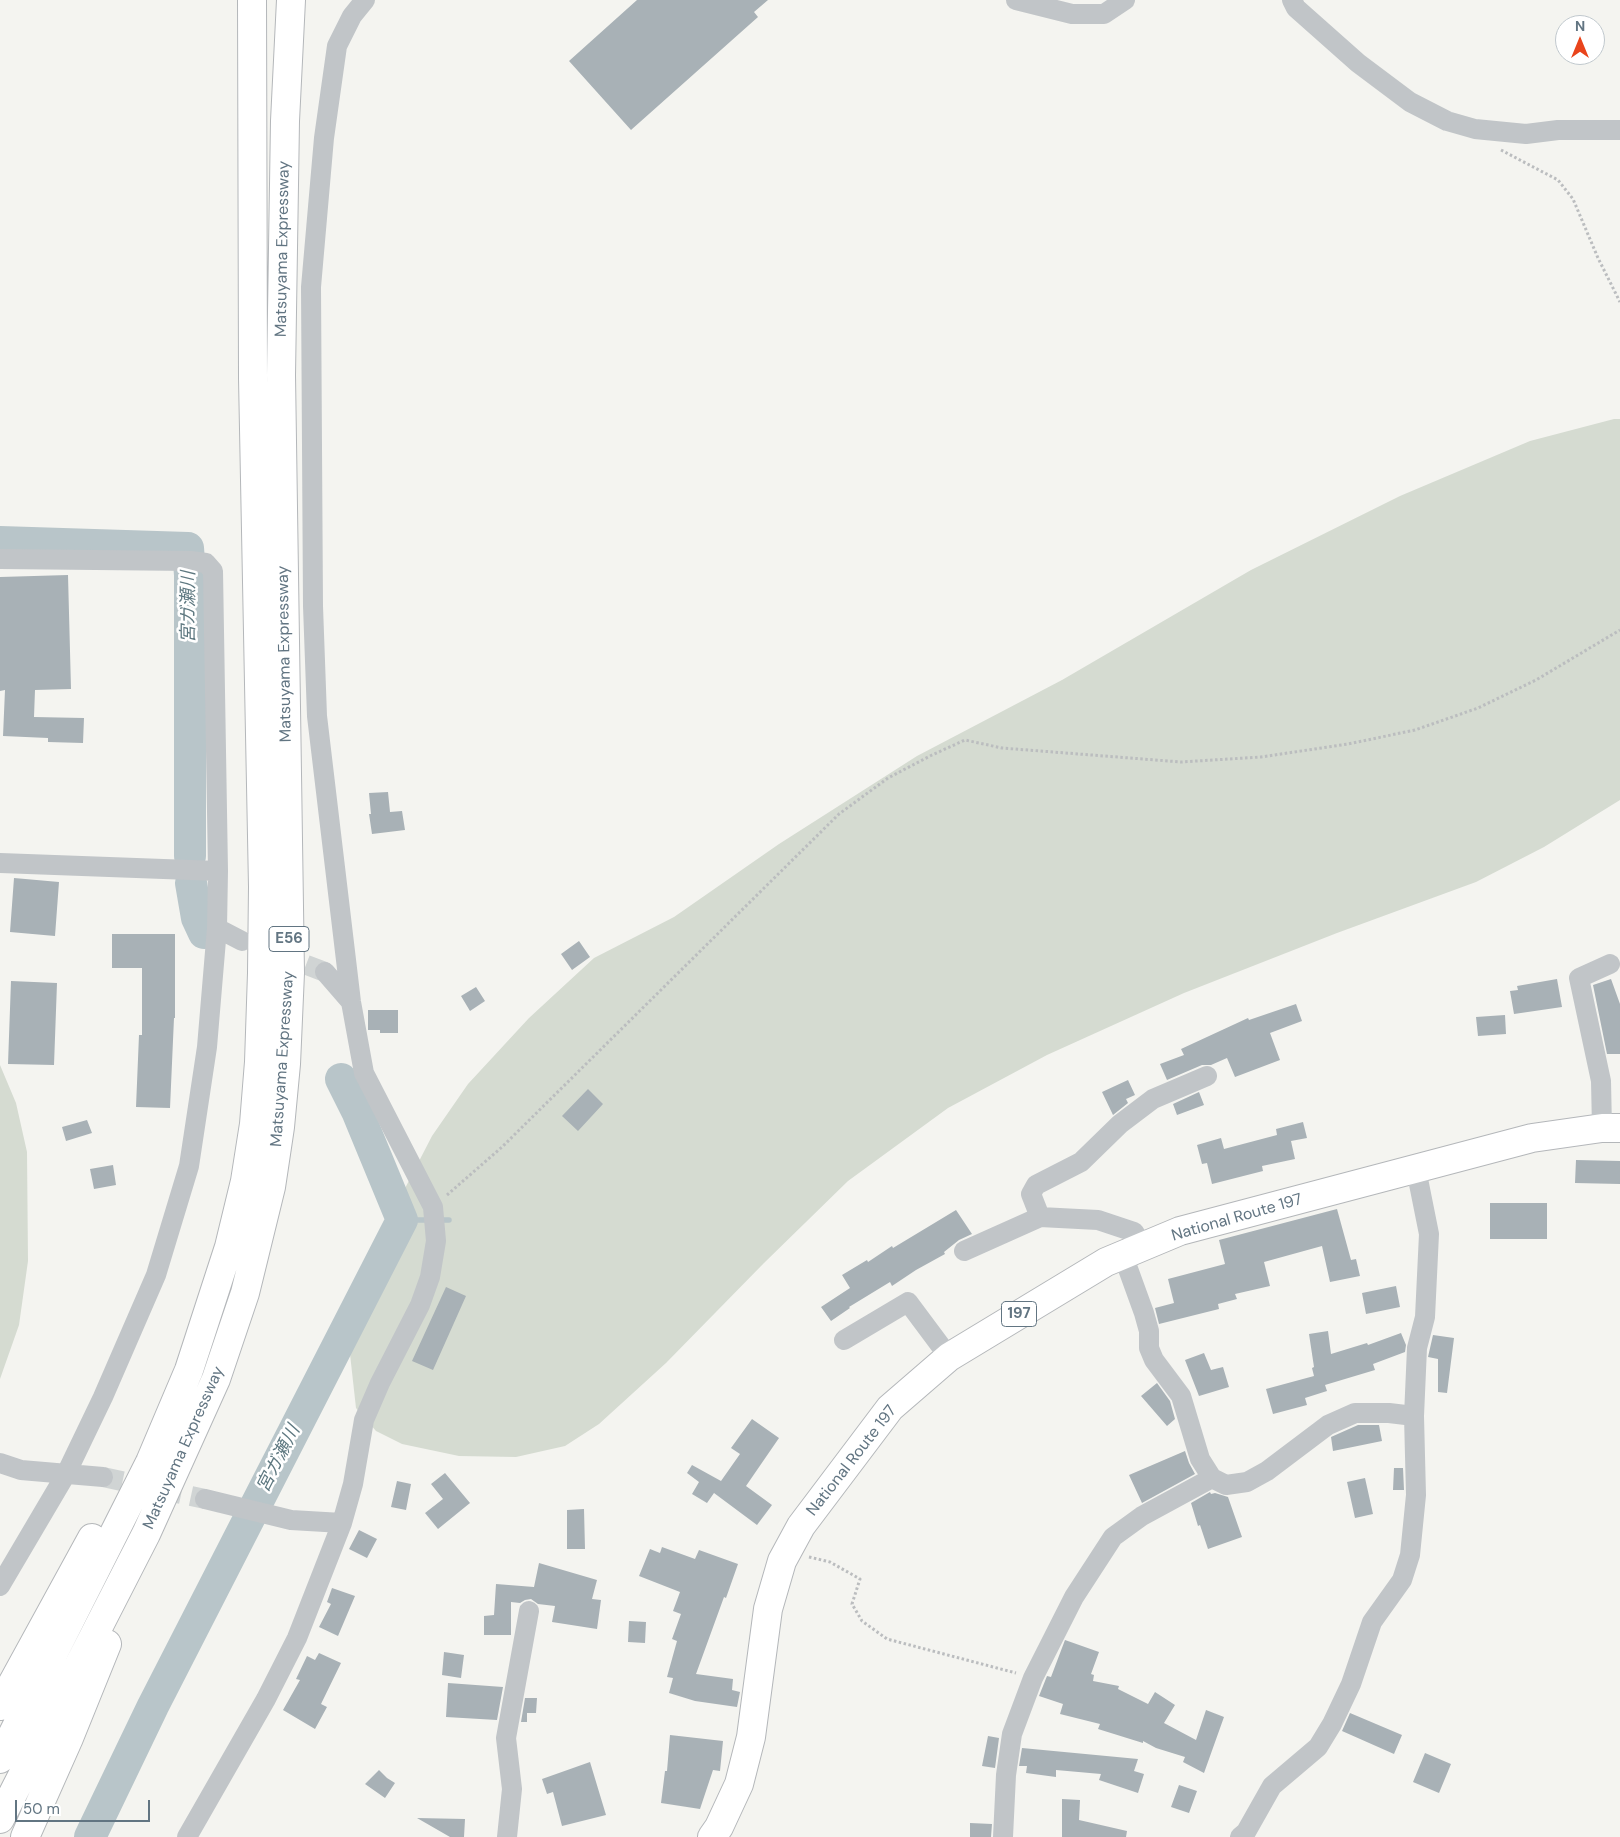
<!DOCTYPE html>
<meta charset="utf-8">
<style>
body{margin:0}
#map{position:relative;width:1620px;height:1837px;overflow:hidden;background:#f4f4f0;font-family:"DM Sans",sans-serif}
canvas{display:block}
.north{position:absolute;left:1555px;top:15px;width:50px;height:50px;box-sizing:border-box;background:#fff;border:1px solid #c0c8cd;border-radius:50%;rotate:0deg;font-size:14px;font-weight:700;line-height:20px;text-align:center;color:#627582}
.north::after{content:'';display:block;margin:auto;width:18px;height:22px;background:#e9441b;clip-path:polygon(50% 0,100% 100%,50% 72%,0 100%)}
.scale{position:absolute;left:15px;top:1800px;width:135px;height:22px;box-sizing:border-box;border:2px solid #627582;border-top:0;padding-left:6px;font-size:15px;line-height:18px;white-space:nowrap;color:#627582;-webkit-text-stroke:4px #fff;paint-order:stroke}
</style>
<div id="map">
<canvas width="1620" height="1837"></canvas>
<div class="north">N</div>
<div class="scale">50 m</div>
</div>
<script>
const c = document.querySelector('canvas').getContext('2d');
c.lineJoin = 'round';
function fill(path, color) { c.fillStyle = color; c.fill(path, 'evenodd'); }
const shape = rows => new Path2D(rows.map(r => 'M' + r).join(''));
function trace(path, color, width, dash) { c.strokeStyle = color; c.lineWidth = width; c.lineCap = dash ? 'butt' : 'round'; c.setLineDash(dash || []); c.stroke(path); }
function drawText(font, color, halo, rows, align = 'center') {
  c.font = font + ' "DM Sans","Noto Sans JP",sans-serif'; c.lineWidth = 5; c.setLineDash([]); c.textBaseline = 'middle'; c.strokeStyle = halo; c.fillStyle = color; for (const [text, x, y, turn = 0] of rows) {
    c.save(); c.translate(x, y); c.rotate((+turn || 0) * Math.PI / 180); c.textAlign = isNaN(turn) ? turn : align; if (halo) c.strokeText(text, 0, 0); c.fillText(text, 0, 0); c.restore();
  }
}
fill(shape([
 [1614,419,1620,419,1620,800,1544,847,1476,882,1337,933,1184,993,1047,1055,948,1108,848,1181,764,1263,666,1363,599,1424,565,1446,516,1457,459,1456,402,1444,376,1431,356,1408,349,1345,354,1314,363,1283,378,1253,400,1198,432,1136,468,1084,529,1018,594,958,674,917,779,844,917,756,1062,680,1251,570,1400,496,1530,441],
 [0,1065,16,1103,27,1152,28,1261,19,1325,0,1379]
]), '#d5dbd1');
trace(shape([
 [402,1220,449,1220]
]), '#b8c5c9', 5.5);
trace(shape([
 [0,542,188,548,190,575,190,856],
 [191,883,197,918,204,933],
 [90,1837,153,1706,402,1220,357,1111,341,1079]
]), '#b8c5c9', 32);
fill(shape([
 [637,0,768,0,754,12,758,17,631,130,569,61],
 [68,575,71,689,35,690,34,717,84,718,83,743,48,742,48,738,3,736,5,690,0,691,0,577],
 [388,792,390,812,402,811,405,830,372,834,369,814,371,814,369,793],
 [14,878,59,882,55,936,10,932],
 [112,934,175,934,175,1018,174,1018,170,1108,136,1107,139,1035,142,1035,142,968,112,968],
 [579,941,590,957,572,970,561,954],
 [1557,979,1562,1007,1514,1014,1510,991,1518,990,1517,986],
 [1611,979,1620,1004,1620,1054,1607,1054,1593,985],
 [11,981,57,983,54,1065,8,1064],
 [476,987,485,1001,470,1011,461,996],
 [1296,1004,1302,1021,1270,1033,1280,1060,1235,1077,1227,1058,1211,1065,1202,1065,1167,1080,1160,1064,1184,1055,1181,1049,1248,1018,1249,1020],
 [368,1010,398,1010,398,1033,380,1033,380,1030,368,1030],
 [1505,1015,1506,1034,1478,1036,1476,1017],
 [1128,1080,1135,1095,1126,1099,1128,1103,1113,1115,1102,1092],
 [588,1089,603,1104,578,1131,562,1116],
 [1199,1092,1204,1105,1177,1115,1173,1104],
 [87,1120,92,1133,66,1141,62,1127],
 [1303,1122,1307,1138,1291,1141,1295,1159,1262,1166,1263,1171,1212,1184,1207,1163,1202,1164,1197,1145,1221,1138,1224,1149,1277,1135,1276,1129],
 [1576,1160,1620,1161,1620,1184,1575,1183],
 [113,1165,116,1185,94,1189,90,1169],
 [1490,1203,1547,1203,1547,1239,1490,1239],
 [1337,1209,1351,1260,1356,1259,1360,1276,1330,1282,1322,1246,1264,1262,1270,1286,1235,1294,1237,1299,1218,1304,1219,1309,1159,1324,1155,1308,1174,1303,1168,1279,1225,1264,1219,1240],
 [956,1210,972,1234,959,1240,944,1252,945,1254,916,1270,892,1286,890,1282,849,1307,850,1308,831,1321,821,1307,850,1288,842,1275,867,1260,868,1262,892,1246,893,1248],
 [1396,1286,1400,1307,1366,1314,1362,1293],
 [446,1287,466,1296,433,1370,412,1361],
 [1328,1331,1331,1354,1367,1343,1368,1345,1401,1333,1406,1345,1405,1352,1373,1364,1375,1370,1325,1385,1327,1391,1305,1398,1307,1405,1273,1414,1266,1389,1314,1376,1312,1368,1314,1367,1309,1334],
 [1433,1335,1454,1338,1447,1393,1438,1392,1438,1359,1428,1357],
 [1204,1353,1211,1370,1223,1367,1229,1387,1199,1396,1185,1360],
 [1157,1383,1170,1401,1175,1419,1167,1426,1141,1396],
 [752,1419,779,1438,746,1486,772,1505,757,1525,714,1493,707,1503,692,1494,699,1482,687,1473,692,1465,721,1481,740,1454,731,1448],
 [1358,1425,1379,1425,1382,1441,1333,1451,1331,1437],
 [1185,1451,1189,1463,1195,1474,1142,1503,1129,1475],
 [1394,1468,1403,1468,1404,1490,1393,1490],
 [445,1473,470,1503,438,1529,425,1513,443,1499,431,1484],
 [1365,1478,1373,1514,1355,1518,1347,1482],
 [397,1481,411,1484,406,1510,391,1507],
 [1210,1492,1211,1494,1215,1493,1228,1497,1242,1537,1208,1549,1200,1525,1198,1526,1191,1503],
 [584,1509,585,1549,567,1549,567,1510],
 [359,1530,377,1539,367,1558,349,1549],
 [662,1547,695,1559,699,1550,738,1564,726,1598,724,1597,696,1674,733,1679,732,1690,740,1692,737,1707,695,1701,669,1693,673,1678,667,1677,677,1641,672,1639,681,1614,673,1611,680,1592,639,1576,650,1549,660,1553],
 [539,1563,597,1580,592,1599,601,1600,597,1629,552,1622,555,1606,538,1604,531,1599,525,1600,520,1603,511,1602,511,1635,484,1635,484,1616,494,1615,496,1584,534,1587],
 [332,1588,355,1596,338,1636,319,1627,331,1604,327,1602],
 [629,1621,646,1622,645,1643,628,1642],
 [1065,1640,1099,1652,1091,1674,1094,1675,1093,1681,1119,1686,1118,1689,1148,1704,1155,1692,1175,1705,1164,1723,1196,1740,1206,1710,1224,1717,1204,1773,1183,1762,1185,1757,1156,1748,1143,1741,1143,1743,1098,1729,1100,1724,1060,1714,1063,1704,1039,1696,1047,1676,1051,1677],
 [444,1652,464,1655,461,1678,442,1675],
 [319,1653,341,1663,321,1704,327,1707,315,1729,283,1710,300,1680,296,1679,307,1656,315,1660],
 [448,1683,503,1687,497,1720,446,1717],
 [525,1698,537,1698,536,1713,527,1713,527,1722,521,1722],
 [1350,1713,1402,1735,1394,1754,1342,1731],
 [670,1735,723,1741,720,1771,713,1770,700,1809,661,1803,665,1771,667,1771],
 [988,1736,999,1738,995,1768,982,1766],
 [1022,1748,1138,1759,1134,1771,1144,1774,1138,1793,1099,1780,1101,1774,1056,1770,1056,1777,1026,1773,1027,1766,1019,1766],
 [1425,1753,1451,1764,1439,1793,1413,1782],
 [590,1762,606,1815,562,1826,553,1792,547,1794,542,1779],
 [379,1770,387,1778,395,1783,385,1798,365,1784],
 [1179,1785,1197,1791,1189,1813,1171,1807],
 [1062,1799,1080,1800,1079,1820,1127,1831,1126,1837,1062,1837],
 [417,1818,465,1819,464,1837,450,1837],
 [970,1823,992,1824,991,1837,970,1837]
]), '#a8b1b6');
trace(shape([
 [278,954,325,972],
 [103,1477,205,1499]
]), '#d0d4d4', 20, [20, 10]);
const highway = shape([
 [0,1706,92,1538],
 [0,1759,150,1462,189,1370,229,1247,245,1181,254,1124,259,1062,262,973,263,887,253,378,252,0],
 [0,1819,146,1534,216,1379,245,1293,271,1187,280,1127,286,1064,290,973,281,375,285,121,291,0],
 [25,1837,69,1738,107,1644],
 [712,1837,719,1827,739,1784,751,1737,768,1609,782,1561,801,1526,890,1408,949,1357,1106,1262,1180,1231,1532,1138,1602,1128,1620,1128]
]);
trace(highway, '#b4b7ba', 30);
trace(shape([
 [1501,150,1558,180,1573,199,1598,258,1620,302],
 [447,1195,502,1147,839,814,888,778,932,755,965,740,1002,748,1181,762,1261,757,1348,744,1415,730,1478,708,1536,680,1620,630],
 [809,1557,830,1562,860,1579,852,1604,862,1621,887,1639,1016,1673]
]), '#bbbdbf', 3, [2.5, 2.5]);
trace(shape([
 [1016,0,1072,14,1104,14,1125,0],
 [1292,0,1296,8,1358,63,1410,102,1447,121,1475,129,1526,134,1558,130,1620,130],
 [0,559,191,561,206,563,213,571,218,871,217,928,207,1047,189,1166,156,1275,103,1397,66,1474,0,1586],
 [0,863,218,871],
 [217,928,242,941],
 [325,972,351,1002],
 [1602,1128,1601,1081,1579,978,1610,964],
 [1143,1247,1134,1232,1098,1220,1040,1217,1031,1194,1036,1185,1081,1162,1120,1124,1153,1099,1207,1076],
 [964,1251,1040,1217],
 [1123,1255,1144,1313,1149,1331,1149,1348,1154,1360,1181,1396,1200,1459,1212,1478,1226,1485,1247,1482,1267,1471,1328,1425,1355,1413,1389,1413,1414,1416],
 [844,1340,908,1302,949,1357],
 [0,1463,21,1470,103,1477],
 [205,1499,291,1520,342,1523],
 [187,1837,266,1699,297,1638,342,1523,353,1484,364,1420,380,1383,420,1305,430,1277,436,1241,433,1207,364,1073,351,1002,317,716,313,606,311,287,324,138,337,46,352,16,365,0],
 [507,1837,512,1789,506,1738,529,1611],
 [1003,1837,1006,1775,1012,1734,1033,1678,1074,1597,1113,1537,1142,1516,1212,1478],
 [1240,1837,1246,1832,1272,1786,1318,1747,1332,1724,1351,1684,1372,1622,1402,1580,1410,1555,1416,1495,1414,1416,1417,1348,1425,1317,1429,1234,1416,1169]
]), '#c1c5c8', 20);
trace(highway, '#fff', 28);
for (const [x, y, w] of [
 [289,939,40],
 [1019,1314,35]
]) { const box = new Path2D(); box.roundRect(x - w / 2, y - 12.5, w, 25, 4); c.fillStyle = '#fff'; c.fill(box); trace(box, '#627582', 1); }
drawText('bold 15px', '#627582', null, [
 ["E56",289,939],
 ["197",1019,1314]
]);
drawText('16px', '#627582', '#fff', [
 ["Matsuyama Expressway",283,249,-89],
 ["Matsuyama Expressway",285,654,-91],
 ["Matsuyama Expressway",283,1059,-86],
 ["National Route 197",1237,1218,-16],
 ["Matsuyama Expressway",184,1448,-66],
 ["National Route 197",852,1461,-52]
]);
drawText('italic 18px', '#5e7880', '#fff', [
 ["宮ガ瀬川",189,607,-90],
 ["宮ガ瀬川",279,1459,-63]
]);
</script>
